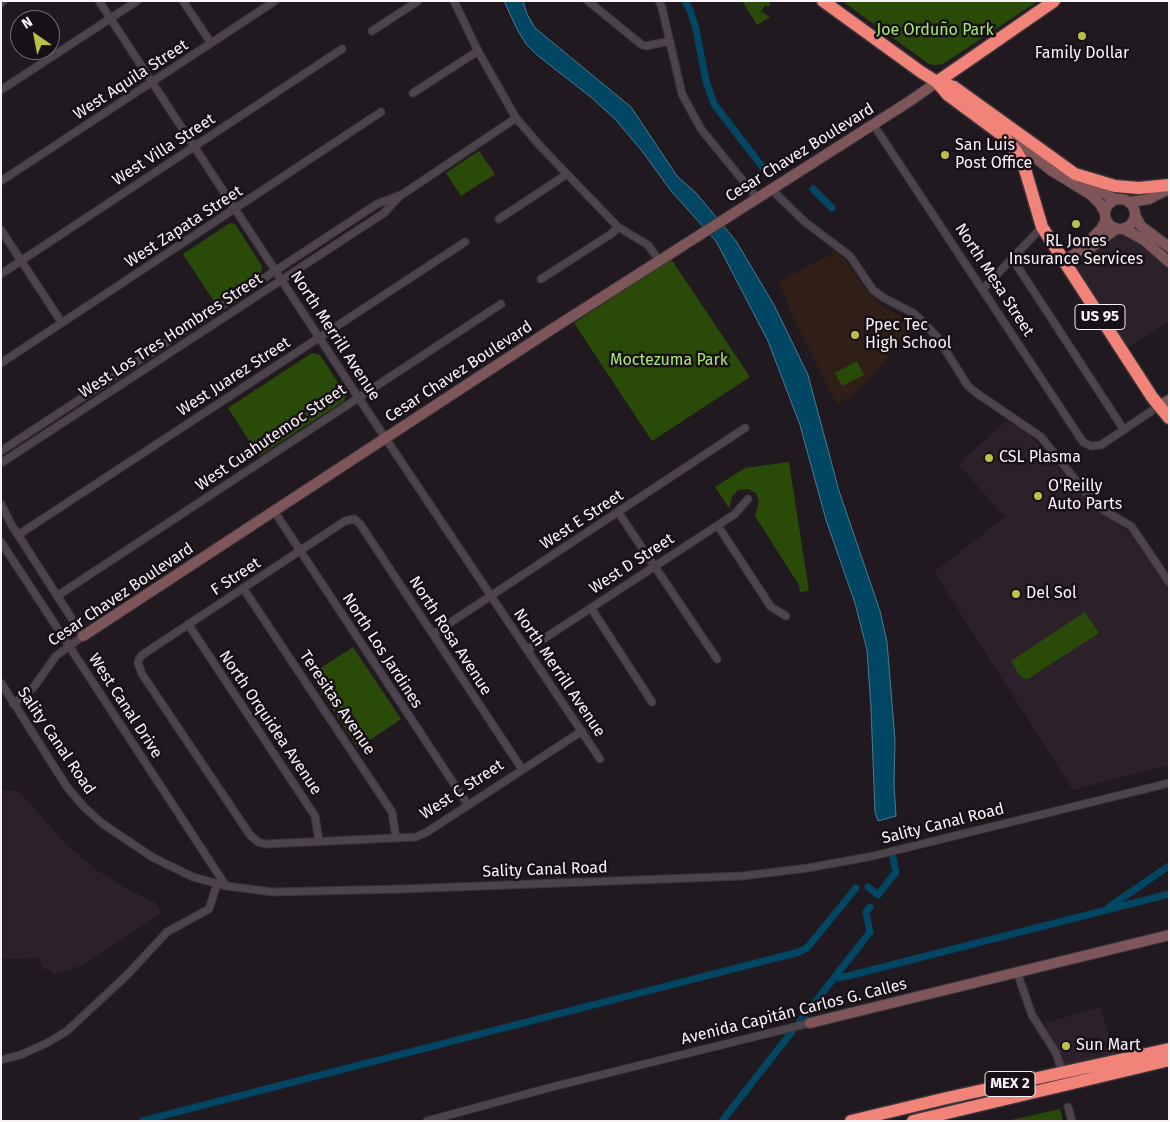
<!DOCTYPE html>
<meta charset="utf-8">
<style>
body{margin:0}
#map{position:relative;width:1170px;height:1122px;overflow:hidden;background:#211920;font-family:"Fira Sans",sans-serif}
canvas{display:block}
.frame{position:absolute;inset:0;border:2px solid #f9f3f8;pointer-events:none}
.north{position:absolute;left:10px;top:10px;width:50px;height:50px;box-sizing:border-box;background:#171017;border:1px solid #716b71;border-radius:50%;rotate:327deg;font-size:14px;font-weight:700;line-height:20px;text-align:center;color:#f9f3f8}
.north::after{content:'';display:block;margin:auto;width:18px;height:22px;background:#bac045;clip-path:polygon(50% 0,100% 100%,50% 72%,0 100%)}
</style>
<div id="map">
<canvas width="1170" height="1122"></canvas>
<div class="frame"></div>
<div class="north">N</div>
</div>
<script>
const c = document.querySelector('canvas').getContext('2d');
c.lineJoin = 'round';
function fill(path, color) { c.fillStyle = color; c.fill(path, 'evenodd'); }
const shape = rows => new Path2D(rows.map(r => 'M' + r).join(''));
function trace(path, color, width, dash) { c.strokeStyle = color; c.lineWidth = width; c.lineCap = dash ? 'butt' : 'round'; c.setLineDash(dash || []); c.stroke(path); }
function drawText(font, color, halo, rows, align = 'center') {
  c.font = font + ' "Fira Sans",sans-serif'; c.lineWidth = 5; c.setLineDash([]); c.textBaseline = 'middle'; c.strokeStyle = halo; c.fillStyle = color; for (const [text, x, y, turn = 0] of rows) {
    c.save(); c.translate(x, y); c.rotate((+turn || 0) * Math.PI / 180); c.textAlign = isNaN(turn) ? turn : align; if (halo) c.strokeText(text, 0, 0); c.fillText(text, 0, 0); c.restore();
  }
}
fill(shape([
 [1119,232,1130,235,1169,269,1169,321,1127,348,1072,264,1074,261],
 [1006,421,1026,431,1090,503,1139,540,1169,584,1169,765,1073,790,934,572,1005,517,958,464],
 [18,790,67,845,97,870,125,888,156,903,162,913,83,965,54,975,48,968,44,971,39,958,1,959,1,791],
 [1100,1007,1118,1061,1065,1072,1045,1023]
]), '#2c202b');
fill(shape([
 [836,251,846,261,867,291,883,306,920,326,897,344,880,367,851,397,837,404,795,321,779,282]
]), '#2f1f16');
fill(shape([
 [742,1,767,1,771,4,768,7,766,5,761,11,770,17,757,25],
 [842,1,1038,1,943,64,935,65,929,64],
 [479,151,495,174,461,196,446,173],
 [230,223,235,224,262,266,261,273,215,303,183,254],
 [671,259,750,377,652,441,574,323],
 [312,353,320,355,346,395,344,401,259,456,228,408],
 [857,361,864,375,842,386,835,373],
 [789,462,809,591,800,592,799,585,755,516,759,501,756,493,748,489,738,490,732,497,729,508,715,487,745,468],
 [1085,612,1099,633,1028,679,1025,679,1020,676,1011,661],
 [353,647,401,719,358,748,310,675],
 [1060,1109,1063,1121,1007,1121]
]), '#2a4b08');
const water = shape([
 [504,1,523,1,527,14,535,28,631,107,677,176,696,193,736,241,774,305,808,375,839,491,880,611,887,642,895,740,894,784,896,816,878,821,875,812,871,708,867,650,855,603,826,520,800,425,768,341,716,241,672,192,642,151,616,120,592,98,537,55,526,44,517,29,504,1]
]);
fill(water, '#014764');
trace(water, '#4b7b90', 1);
trace(shape([
 [685,1,690,10,696,29,706,81,714,104,764,169],
 [813,189,832,208],
 [868,887,878,895,896,872,893,858],
 [1109,907,1169,866],
 [835,978,848,976,1169,894],
 [142,1121,799,952,807,948,856,888],
 [722,1121,870,932,866,912,870,907]
]), '#014764', 7);
const street = shape([
 [99,1,358,397,600,759],
 [183,1,211,43],
 [454,1,478,51,516,118,542,148,618,227,648,245,659,260],
 [588,1,642,45,646,46,670,41],
 [659,1,662,8,682,94,701,129,757,198],
 [1,3,3,1],
 [372,31,418,1],
 [1,90,137,1],
 [413,93,478,51],
 [873,124,1083,442,1091,446,1101,445,1159,406],
 [1,181,275,1],
 [771,189,805,222,850,256,873,290,884,298,913,313,921,320,937,337,968,386,975,392,1041,437,1091,499,1105,511,1131,526,1134,530,1169,582],
 [499,219,567,174],
 [1,230,62,323],
 [1012,258,1124,430],
 [1,274,342,49],
 [541,279,611,234,618,227],
 [983,289,1042,227],
 [1,363,381,112],
 [1,451,377,204,403,194,516,118],
 [1,463,384,213,401,195],
 [1,504,11,524,83,636,56,656,33,688,13,704],
 [274,511,468,805],
 [618,512,717,659],
 [718,526,771,607,786,616],
 [18,535,465,242],
 [1,542,226,886],
 [243,588,392,812,396,838],
 [57,596,501,304],
 [591,608,652,702],
 [188,624,315,816,319,841],
 [433,634,745,428],
 [528,649,735,514,748,499],
 [1,683,67,787,84,807,103,824,152,857,193,877,226,886,273,892,403,889,742,876,808,868,873,856,1169,783],
 [522,769,360,524,354,519,345,521,142,655,139,659,138,663,142,674,250,835,258,842,266,844,416,837,427,832,582,731],
 [1017,972,1032,1015,1056,1053,1063,1074],
 [1,1060,20,1055,47,1043,67,1031,127,975,167,932,209,909,217,884],
 [1068,1107,1072,1121],
 [427,1121,552,1087,810,1023]
]);
const secondary = shape([
 [1009,139,1032,155,1052,171,1091,195,1100,204,1105,213],
 [1086,183,1096,190,1116,199],
 '1105 214a15 15 0 1 1 30 0a15 15 0 1 1-30 0Z',
 [1130,202,1149,199,1169,189],
 [1135,215,1141,226,1169,247],
 [1124,229,1144,240,1169,262],
 [1088,242,1101,229,1106,220],
 [1063,261,1084,248,1092,247,1116,229],
 [1159,406,1169,400],
 [83,636,549,331,910,101,937,82],
 [810,1023,1169,935]
]);
const highway = shape([
 [823,1,921,72,937,82,954,87,1075,174,1115,186,1139,188,1169,185],
 [937,82,948,95,1002,135,1016,151,1023,163,1027,176,1042,227,1152,397,1169,418],
 [937,82,1054,1],
 [851,1121,947,1098,1169,1049],
 [913,1121,1169,1060]
]);
trace(street, '#3a353a', 9);
trace(secondary, '#3a353a', 12);
trace(highway, '#3a353a', 15);
trace(street, '#4c434c', 7);
trace(secondary, '#7e565a', 10);
trace(highway, '#f28379', 12);
for (const [x, y, r, color] of [
 [1082,36,5,"#bac045"],
 [945,155,5,"#bac045"],
 [1076,224,5,"#bac045"],
 [855,335,5,"#bac045"],
 [989,458,5,"#bac045"],
 [1038,496,5,"#bac045"],
 [1016,594,5,"#bac045"],
 [1066,1046,5,"#bac045"]
]) { const dot = new Path2D(); dot.arc(x, y, r, 0, 2 * Math.PI); c.fillStyle = color; c.fill(dot); trace(dot, '#171017', 2); }
for (const [x, y, w] of [
 [1100,317,50],
 [1010,1084,50]
]) { const box = new Path2D(); box.roundRect(x - w / 2, y - 12.5, w, 25, 4); c.fillStyle = '#171017'; c.fill(box); trace(box, '#f9f3f8', 1); }
drawText('bold 15px', '#f9f3f8', null, [
 ["US 95",1100,317],
 ["MEX 2",1010,1084]
]);
drawText('16px', '#a7e775', '#171017', [
 ["Joe Orduño Park",935,31],
 ["Moctezuma Park",669,361]
]);
drawText('16px', '#f9f3f8', '#171017', [
 ["Family Dollar",1082,54,"center"],
 ["San Luis",955,146],
 ["Post Office",955,164],
 ["RL Jones",1076,242,"center"],
 ["Insurance Services",1076,260,"center"],
 ["Ppec Tec",865,326],
 ["High School",865,344],
 ["CSL Plasma",999,458],
 ["O'Reilly",1048,487],
 ["Auto Parts",1048,505],
 ["Del Sol",1026,594],
 ["Sun Mart",1076,1046]
], 'left');
drawText('16px', '#f9f3f8', '#171017', [
 ["West Aquila Street",131,80,-33],
 ["West Villa Street",164,150,-33],
 ["Cesar Chavez Boulevard",800,153,-32],
 ["West Zapata Street",184,227,-33],
 ["North Mesa Street",994,280,57],
 ["West Los Tres Hombres Street",171,336,-33],
 ["North Merrill Avenue",335,336,57],
 ["Cesar Chavez Boulevard",459,372,-33],
 ["West Juarez Street",234,377,-33],
 ["West Cuahutemoc Street",271,438,-34],
 ["West E Street",582,520,-33],
 ["West D Street",632,564,-33],
 ["F Street",236,577,-33],
 ["Cesar Chavez Boulevard",121,595,-34],
 ["North Rosa Avenue",450,636,57],
 ["North Los Jardines",382,651,57],
 ["North Merrill Avenue",559,673,56],
 ["Teresitas Avenue",337,703,56],
 ["West Canal Drive",125,706,57],
 ["North Orquidea Avenue",270,723,56],
 ["Sality Canal Road",56,741,56],
 ["West C Street",462,790,-33],
 ["Sality Canal Road",943,824,-14],
 ["Sality Canal Road",545,870,-2],
 ["Avenida Capitán Carlos G. Calles",794,1012,-14]
]);
</script>
